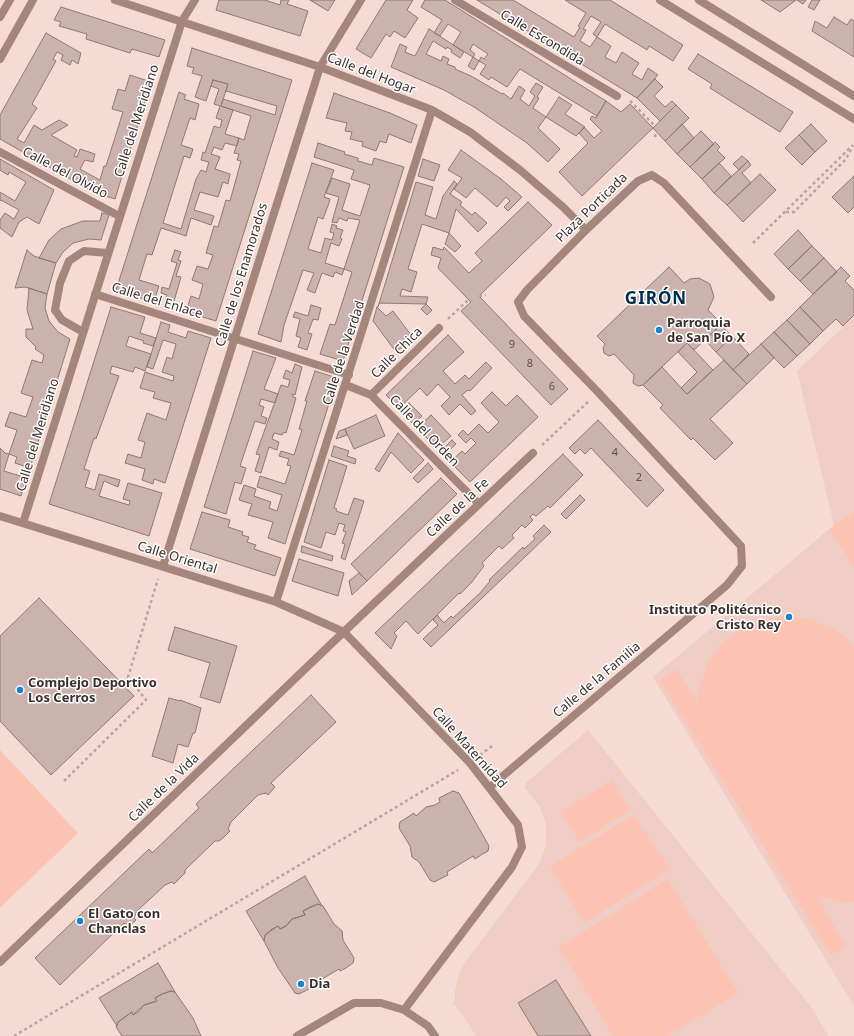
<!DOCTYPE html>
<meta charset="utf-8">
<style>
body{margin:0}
canvas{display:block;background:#f5dbd4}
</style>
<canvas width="854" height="1036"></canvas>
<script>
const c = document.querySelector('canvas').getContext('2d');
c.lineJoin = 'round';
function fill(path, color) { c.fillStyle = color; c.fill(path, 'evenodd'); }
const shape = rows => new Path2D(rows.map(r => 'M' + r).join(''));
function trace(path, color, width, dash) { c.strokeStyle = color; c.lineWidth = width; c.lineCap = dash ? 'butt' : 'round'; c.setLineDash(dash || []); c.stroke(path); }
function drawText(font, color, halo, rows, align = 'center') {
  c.font = font + ' "Noto Sans",sans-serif'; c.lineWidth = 3; c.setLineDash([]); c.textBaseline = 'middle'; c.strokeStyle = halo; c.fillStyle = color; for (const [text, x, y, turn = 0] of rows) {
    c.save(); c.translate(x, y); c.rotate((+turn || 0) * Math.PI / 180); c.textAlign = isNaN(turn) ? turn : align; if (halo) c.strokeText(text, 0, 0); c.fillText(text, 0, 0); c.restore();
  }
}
fill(shape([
 [854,317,854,1006,653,677,834,525,797,371],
 [588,730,812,1008,828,1036,476,1036,460,1011,453,1003,455,1001,455,990,459,974,466,961,539,864,546,846,546,823,540,807,525,788,526,783]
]), '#f0cec5');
fill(shape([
 [854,512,854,567,830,530,834,525],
 [784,616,806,618,832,628,847,638,854,648,854,902,843,903,816,895,846,946,831,955,660,680,677,669,697,702,700,685,709,661,722,643,741,628,762,620],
 [0,750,78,833,0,908],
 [612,780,630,810,580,842,561,812],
 [634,815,670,869,584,923,550,866],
 [668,879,738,993,668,1036,613,1036,559,947]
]), '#fdc4b4');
const building = shape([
 [219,0,265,0,280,5,281,0,289,0,287,4,308,11,300,36,216,10,219,0],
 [310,0,335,0,328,11,310,0],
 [386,0,413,0,407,10,418,18,405,38,394,31,390,37,386,34,371,58,356,49,386,0],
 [425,0,445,0,606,101,597,116,520,69,507,87,491,77,489,80,480,74,486,65,479,61,474,70,468,66,473,57,479,61,481,57,484,59,488,54,473,44,470,50,475,54,473,57,453,45,461,32,448,24,440,36,434,33,442,20,421,7,425,0],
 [477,0,513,0,574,37,580,27,578,26,586,13,565,0,610,0,683,45,673,61,649,46,647,50,605,24,597,37,593,34,601,22,591,16,583,29,586,30,580,41,590,47,597,37,611,46,605,57,616,63,622,52,639,63,632,74,642,80,648,68,658,75,637,98,477,0],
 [761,0,796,0,780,12,761,0],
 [797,0,806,0,803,4,797,0],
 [812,0,820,0,814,10,808,7,812,0],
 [61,7,165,40,159,57,132,49,130,53,86,39,87,34,59,26,61,22,54,20,61,7],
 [834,17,847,25,851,19,854,21,854,57,812,31,815,21,827,28,834,17],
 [429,29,464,52,460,58,451,52,452,50,447,47,446,49,433,41,426,54,441,61,443,56,449,59,447,64,455,67,455,69,471,76,502,94,503,93,511,99,519,86,525,90,520,99,529,106,535,96,530,92,536,83,543,87,537,97,539,98,533,108,546,117,538,128,560,149,548,162,527,143,474,107,444,90,391,67,400,44,407,47,405,52,415,56,429,29],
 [46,33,81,53,78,64,72,60,70,65,61,60,63,55,57,52,53,59,56,61,32,104,37,108,17,139,24,143,34,125,42,130,59,120,68,125,51,135,77,150,74,156,77,157,80,149,95,154,93,162,85,160,80,169,98,179,100,180,104,166,106,166,123,112,112,109,118,89,125,91,130,75,151,82,115,199,93,192,0,139,0,115,46,33],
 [192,48,292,80,216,321,186,312,191,296,199,299,203,284,192,280,197,266,208,269,213,255,206,253,214,226,218,227,226,200,230,201,241,161,237,160,239,154,234,153,239,138,244,140,251,116,221,106,223,99,275,115,277,106,226,91,228,84,213,80,206,101,195,97,202,76,192,73,194,68,187,66,192,48],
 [698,54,793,112,780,132,710,88,712,84,688,69,698,54],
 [655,79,663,87,654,96,665,107,672,101,676,105,660,121,637,98,655,79],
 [213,80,228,84,221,106,233,110,225,134,239,138,237,146,225,143,222,150,214,147,211,154,220,157,215,169,230,174,228,184,223,182,218,197,200,192,194,210,214,216,211,225,191,218,186,236,161,228,152,255,147,254,139,280,159,286,155,298,146,295,144,299,116,290,179,92,186,95,184,99,199,104,195,120,190,118,181,145,193,149,190,158,184,156,163,223,181,229,196,179,201,170,206,172,209,162,201,160,203,152,205,153,214,126,220,128,222,120,216,118,220,106,214,104,219,89,211,86,213,80],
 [334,93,390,113,417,125,411,143,389,134,386,143,380,141,376,151,362,146,363,142,350,139,352,132,345,131,347,123,326,118,334,93],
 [559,97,572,105,565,114,585,127,576,136,546,117,559,97],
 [606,101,621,112,630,104,653,128,582,196,559,172,588,143,579,133,584,127,594,138,602,131,590,119,592,116,596,118,606,101],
 [676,105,689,118,665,141,653,128,676,105],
 [682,124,694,138,677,154,665,141,682,124],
 [811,124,827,141,815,152,799,135,811,124],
 [701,131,714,144,690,167,677,154,701,131],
 [799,135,815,152,802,165,785,148,799,135],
 [715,142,720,147,717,150,725,158,702,179,690,167,715,142],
 [318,143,345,152,344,154,358,158,358,161,372,165,374,158,404,167,343,361,320,354,330,324,335,325,352,272,344,269,360,220,348,218,347,221,339,218,337,223,332,222,339,197,326,193,332,178,350,184,342,210,360,216,370,185,351,179,354,170,314,157,318,143],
 [461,150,501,179,522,197,508,211,504,207,510,201,506,197,497,207,475,188,466,198,454,189,462,178,448,170,461,150],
 [742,156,748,161,739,170,733,164,742,156],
 [0,159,54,190,39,224,27,217,19,222,12,237,0,228,0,220,5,213,14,219,19,210,1,200,0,201,0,192,15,201,26,182,9,172,8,175,0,170,0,159],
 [423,159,440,165,434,181,418,176,423,159],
 [748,161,751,165,742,173,751,183,727,205,714,193,748,161],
 [312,163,334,170,324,197,330,199,329,203,323,219,318,217,308,249,321,253,325,238,332,240,334,233,330,232,332,224,337,226,336,228,343,230,340,238,342,239,339,246,331,243,325,263,344,269,342,275,335,272,333,277,322,273,315,293,307,290,314,273,303,270,284,325,281,342,258,334,312,163],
 [719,163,731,176,714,193,702,179,719,163],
 [760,174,776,190,743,222,727,205,760,174],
 [854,176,854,207,848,213,832,197,854,176],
 [454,181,457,184,450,194,462,202,460,205,472,215,475,212,487,223,478,232,456,209,449,233,461,246,455,252,445,244,449,233,422,224,408,269,417,272,411,292,402,289,400,296,428,297,426,304,432,310,427,315,421,309,426,304,379,303,378,307,416,182,433,187,425,215,436,219,443,196,454,181],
 [528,202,552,225,479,296,568,389,551,405,461,311,471,302,438,268,441,258,431,255,433,247,443,250,444,247,469,273,482,261,475,253,528,202],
 [102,213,109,215,101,240,89,239,73,243,63,252,56,263,39,258,49,240,61,229,83,221,100,221,102,213],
 [798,230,812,246,788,269,774,254,798,230],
 [812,246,824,258,800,281,788,269,812,246],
 [27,250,34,256,56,263,47,294,25,287,15,288,27,250],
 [175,250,181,252,178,260,181,261,176,276,181,277,172,308,164,305,167,295,161,293,162,287,169,289,177,263,171,261,175,250],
 [824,258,837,272,813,294,800,281,824,258],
 [669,267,684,283,690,279,699,278,710,284,714,297,708,310,722,324,694,350,687,343,643,385,638,386,633,383,634,375,614,354,609,356,604,353,603,348,605,344,597,336,669,267],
 [841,267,850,276,845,281,854,290,854,315,843,326,836,319,823,331,800,307,841,267],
 [29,288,47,294,45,308,49,321,58,332,70,339,30,468,15,463,17,457,9,454,17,430,5,426,10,412,26,417,33,397,21,393,32,360,42,363,44,355,35,349,36,347,26,337,26,329,33,329,27,310,29,288],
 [311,305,321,308,318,320,313,319,308,333,312,334,307,350,298,347,301,338,296,336,300,319,293,317,295,312,308,316,311,305],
 [111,307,145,317,140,333,156,338,153,346,143,343,144,341,129,336,126,346,151,354,145,371,135,367,133,372,112,366,110,373,119,376,96,439,94,438,84,469,90,471,85,487,95,490,99,474,120,480,118,487,104,481,99,496,129,505,130,501,123,499,128,483,162,493,149,536,49,504,111,307],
 [377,307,386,316,393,311,414,339,396,352,373,321,377,307],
 [800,307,823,331,810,344,787,320,800,307],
 [787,320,810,344,797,356,774,332,787,320],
 [161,322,170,325,168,332,186,338,188,331,211,338,165,483,154,479,153,484,142,480,145,469,125,463,128,454,141,458,145,442,138,440,147,413,166,420,171,403,153,398,155,392,140,388,145,372,173,381,174,376,162,372,167,357,172,359,176,344,163,340,153,369,147,367,161,322],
 [721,325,732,336,716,352,705,340,721,325],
 [774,332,797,356,784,368,761,344,774,332],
 [448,335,464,352,443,371,455,384,465,375,469,379,486,362,492,368,470,391,468,390,462,395,476,411,471,415,460,404,449,415,441,406,450,397,438,384,427,396,420,388,399,408,386,395,448,335],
 [732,336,749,354,733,370,716,352,732,336],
 [687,343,713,370,687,394,681,388,697,372,678,352,687,343],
 [761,344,774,358,747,384,733,370,761,344],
 [253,351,276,358,264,389,278,394,275,403,261,399,259,405,264,407,261,416,267,418,265,424,255,421,240,466,246,468,241,484,235,482,226,514,204,507,253,351],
 [724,360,747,384,710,419,733,443,715,460,693,438,691,440,660,408,663,405,643,385,662,367,687,394,724,360],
 [295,364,302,367,295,395,292,394,292,396,296,398,286,433,284,432,282,435,274,433,272,439,279,442,277,450,269,447,261,473,255,471,260,455,256,454,281,385,288,387,290,380,283,378,286,370,292,373,295,364],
 [315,371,337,378,285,544,268,538,273,522,248,515,252,504,239,500,244,485,256,489,254,496,271,502,269,508,277,511,282,495,257,487,260,476,285,484,291,466,287,465,289,459,279,456,281,451,294,455,302,430,299,429,307,401,305,401,315,371],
 [492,392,506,406,517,395,538,417,470,482,450,462,462,451,465,454,476,443,471,438,466,443,458,435,463,430,468,435,479,424,488,433,499,422,481,403,492,392],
 [409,403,422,416,413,424,401,411,409,403],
 [376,415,385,436,354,449,345,429,376,415],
 [431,415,451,436,437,448,417,428,431,415],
 [598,420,664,490,647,507,591,448,585,454,580,449,575,454,569,448,598,420],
 [345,429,347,435,336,439,339,431,345,429],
 [398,433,424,460,411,473,391,452,379,472,375,469,398,433],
 [452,440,456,444,444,455,440,452,452,440],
 [334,446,349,451,347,456,356,459,355,464,331,456,334,446],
 [0,448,5,453,9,454,4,471,27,478,21,496,0,489,0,448],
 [563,454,583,475,550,508,548,506,536,516,533,514,530,517,533,520,525,528,522,525,512,535,514,538,502,549,499,546,482,563,484,566,471,583,460,594,459,593,418,634,406,621,394,633,397,636,391,649,375,633,563,454],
 [329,460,347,466,334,508,337,509,336,511,348,515,354,498,364,501,345,560,341,558,345,544,342,543,346,532,343,531,345,525,339,523,335,535,326,532,321,548,304,542,329,460],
 [428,463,433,469,418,483,413,478,428,463],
 [441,478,457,494,367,581,351,564,441,478],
 [580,495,585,500,566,519,561,514,580,495],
 [202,512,230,520,228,527,243,532,242,535,249,537,247,542,256,545,254,549,281,558,275,576,190,549,202,512],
 [544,525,551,532,431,647,423,639,438,625,433,620,437,615,444,623,451,616,453,618,480,593,490,581,489,580,523,547,524,549,535,539,533,536,544,525],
 [302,546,333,556,332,561,301,552,302,546],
 [299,559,344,573,338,596,292,581,299,559],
 [359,573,367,581,352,595,349,581,359,573],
 [39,598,134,696,51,775,0,721,0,636,39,598],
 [175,627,237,646,220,703,200,697,210,663,168,650,175,627],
 [311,695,336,722,271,783,275,787,268,795,266,793,258,795,231,822,228,829,230,831,223,838,219,841,215,841,185,870,185,873,174,884,172,882,165,885,137,911,134,918,136,920,129,927,124,923,60,985,35,958,149,849,152,853,199,808,196,804,311,695],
 [169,698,180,701,180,700,201,708,195,733,193,733,188,747,178,744,173,763,152,756,169,698],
 [453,791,459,793,489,846,488,851,481,855,475,859,473,856,447,872,448,875,434,882,430,880,419,862,412,857,410,846,399,828,400,822,414,813,416,816,426,807,435,805,440,802,439,798,453,791],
 [305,876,322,906,318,904,310,907,303,911,305,915,292,919,286,926,280,929,278,926,272,929,265,935,264,941,246,911,305,876],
 [318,904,323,906,334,924,342,931,343,940,354,958,353,963,346,968,340,971,339,969,312,985,313,987,299,994,295,993,278,968,264,941,265,935,278,926,280,929,286,926,292,919,305,915,303,911,318,904],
 [158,963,175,992,171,991,162,994,155,998,157,1001,144,1005,133,1015,132,1012,118,1022,117,1026,99,998,158,963],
 [556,980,591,1036,538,1036,518,1003,556,980],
 [171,991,175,992,193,1018,201,1036,122,1036,116,1027,118,1022,132,1012,133,1015,138,1012,144,1005,157,1001,155,998,162,994,171,991]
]);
fill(building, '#cbb2ac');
trace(building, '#907973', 1);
trace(shape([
 [630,101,655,126],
 [655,137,656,132],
 [786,212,794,212,846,159,852,148],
 [753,243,853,145],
 [479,296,486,295],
 [448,319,468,300],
 [542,445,588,402],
 [480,755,492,746],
 [64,781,146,700,128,677,158,579],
 [14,1036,458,770]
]), '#b9a49f', 2.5, [3, 3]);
trace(shape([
 [115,0,320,67,432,110,470,132,520,170,563,207,586,230],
 [455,0,617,96],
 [0,152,119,216],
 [95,294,349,375],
 [83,332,62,320,55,310,60,283,69,261,84,251,108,253],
 [346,385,371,395,479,504],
 [371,395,439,328],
 [0,516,276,602,344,632,470,763,518,825,522,847,512,867,404,1010],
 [23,523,182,21,195,0],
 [163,566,320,67,361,0],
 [276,602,432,110],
 [490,787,727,585,742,566,741,546,597,391,524,316,518,302,527,290,586,230,638,181,652,175,664,183,771,297],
 [0,962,331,644,533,453],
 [297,1036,354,1003,381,1003,404,1010,428,1026,435,1036]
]), '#a4867d', 8);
trace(shape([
 [660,0,854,119],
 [699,0,854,96],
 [0,17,10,0],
 [0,59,33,0]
]), '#a4867d', 8);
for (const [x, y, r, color] of [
 [659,330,4,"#1b83ce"],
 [789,617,4,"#1b83ce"],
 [20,690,4,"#1b83ce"],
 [80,921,4,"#1b83ce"],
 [301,984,4,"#1b83ce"]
]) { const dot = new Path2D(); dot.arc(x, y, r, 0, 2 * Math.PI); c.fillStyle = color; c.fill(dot); trace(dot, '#fff', 1.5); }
drawText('11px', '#5e504d', null, [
 ["9",512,345],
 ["8",530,364],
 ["6",552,387],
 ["4",615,453],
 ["2",639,478]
]);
drawText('13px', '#392f2d', '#fff', [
 ["Calle Escondida",542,38,31],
 ["Calle del Hogar",371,74,21],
 ["Calle del Meridiano",137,121,-72],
 ["Calle del Olvido",65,173,28],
 ["Plaza Porticada",592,208,-44],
 ["Calle de los Enamorados",242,275,-73],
 ["Calle del Enlace",157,301,17],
 ["Calle de la Verdad",344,353,-72],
 ["Calle Chica",397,353,-45],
 ["Calle del Orden",424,431,46],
 ["Calle del Meridiano",38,435,-73],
 ["Calle de la Fe",458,508,-43],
 ["Calle Oriental",177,558,17],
 ["Calle de la Familia",597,680,-40],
 ["Calle Maternidad",469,748,48],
 ["Calle de la Vida",164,788,-44]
]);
drawText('bold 13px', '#392f2d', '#fff', [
 ["Parroquia",667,323],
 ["de San Pío X",667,338],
 ["Instituto Politécnico",781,610,"right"],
 ["Cristo Rey",781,625,"right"],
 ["Complejo Deportivo",28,683],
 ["Los Cerros",28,698],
 ["El Gato con",88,914],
 ["Chanclas",88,929],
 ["Dia",309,984]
], 'left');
c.letterSpacing = '1px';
drawText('bold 17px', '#002e51', '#fff', [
 ["GIRÓN",656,299]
]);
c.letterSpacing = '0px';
</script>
